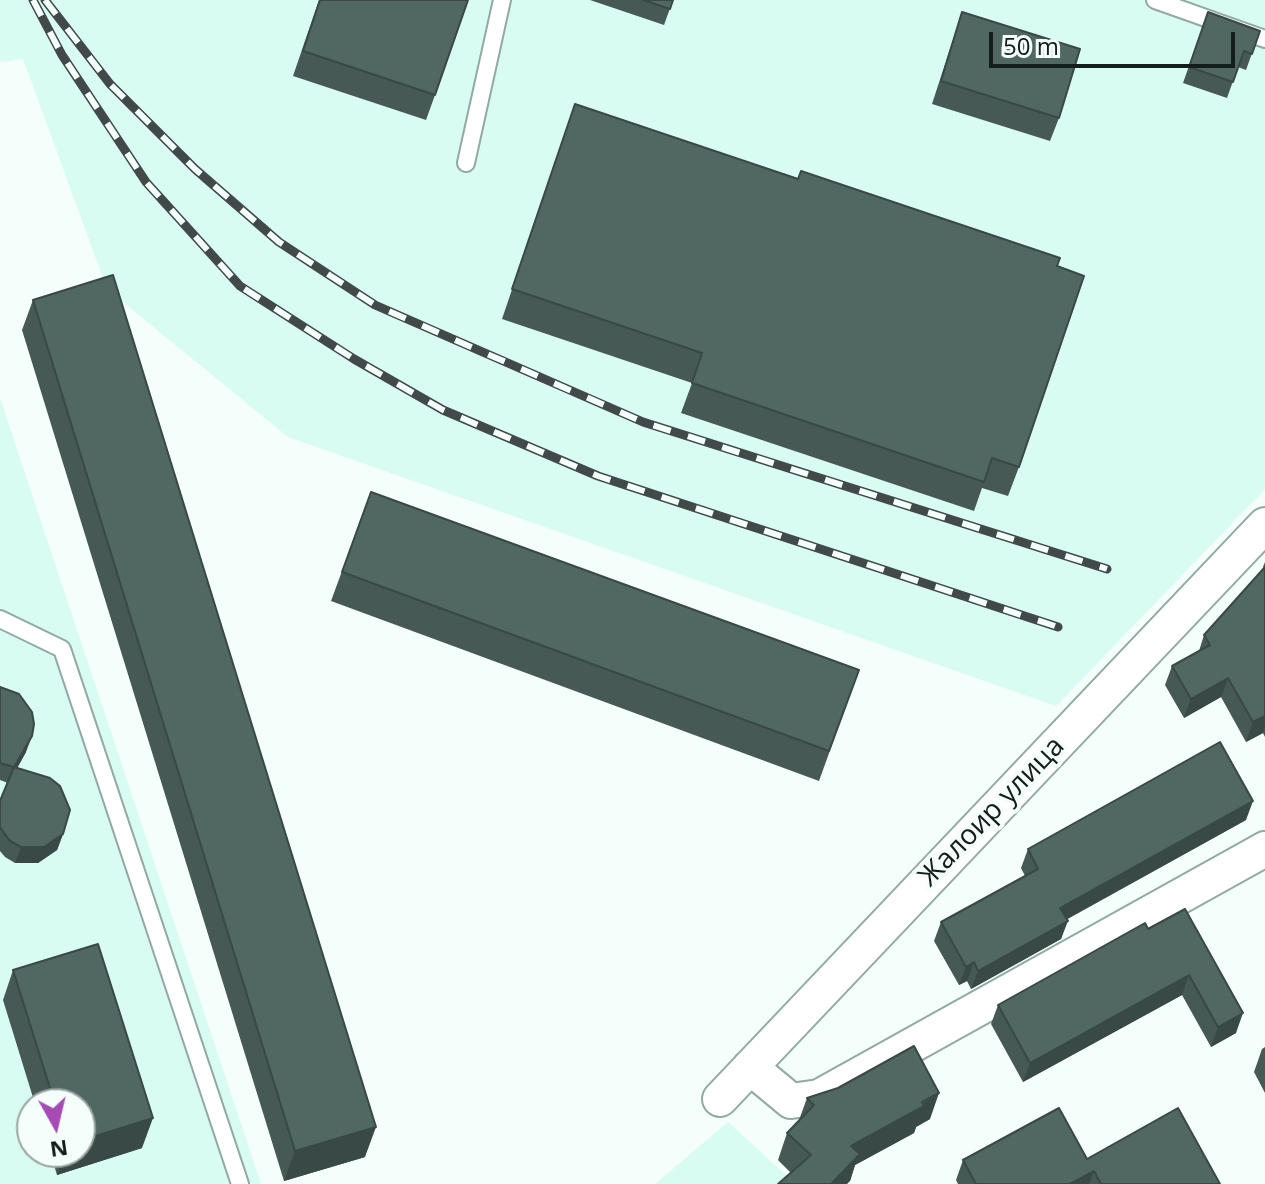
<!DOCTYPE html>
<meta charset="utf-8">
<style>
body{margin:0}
#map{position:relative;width:1265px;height:1184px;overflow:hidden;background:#f4fefb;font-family:"Open Sans",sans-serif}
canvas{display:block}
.north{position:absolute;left:16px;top:1088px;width:80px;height:80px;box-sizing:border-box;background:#f4fefb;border:2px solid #9aa4a1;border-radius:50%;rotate:172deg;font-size:22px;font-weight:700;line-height:32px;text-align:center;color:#141d1b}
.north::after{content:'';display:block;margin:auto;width:28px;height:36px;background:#a64ab4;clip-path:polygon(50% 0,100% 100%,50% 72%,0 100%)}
.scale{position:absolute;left:989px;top:32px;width:246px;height:36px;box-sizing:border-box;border:4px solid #141d1b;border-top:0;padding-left:10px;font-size:24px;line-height:28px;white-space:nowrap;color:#141d1b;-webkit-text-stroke:6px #f4fefb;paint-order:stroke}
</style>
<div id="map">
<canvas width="1265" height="1184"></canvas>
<div class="north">N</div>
<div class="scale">50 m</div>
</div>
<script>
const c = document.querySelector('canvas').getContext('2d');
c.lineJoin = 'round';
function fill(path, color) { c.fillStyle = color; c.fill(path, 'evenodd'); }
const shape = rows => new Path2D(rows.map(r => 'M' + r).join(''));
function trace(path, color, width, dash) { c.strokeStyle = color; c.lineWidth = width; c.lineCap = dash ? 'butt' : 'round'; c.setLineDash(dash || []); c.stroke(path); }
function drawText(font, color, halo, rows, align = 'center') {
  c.font = font + ' "Open Sans",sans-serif'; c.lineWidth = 8; c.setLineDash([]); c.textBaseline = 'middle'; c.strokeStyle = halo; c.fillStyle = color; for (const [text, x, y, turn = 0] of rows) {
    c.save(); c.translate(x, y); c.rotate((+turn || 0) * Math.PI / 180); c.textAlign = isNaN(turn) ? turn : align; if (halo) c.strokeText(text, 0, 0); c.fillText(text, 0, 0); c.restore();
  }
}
fill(shape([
 [0,0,1265,0,1265,489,1056,706,288,437,107,289,23,59,0,62],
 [0,398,261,1184,0,1184],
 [32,1104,80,1104,80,1152,32,1152],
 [728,1122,796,1184,655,1184]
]), '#d9fcf2');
const lane = shape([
 [1155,0,1265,39],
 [466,163,502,0],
 [0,619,62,649,240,1184]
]);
const street = shape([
 [750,1067,791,1101,819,1097,1265,849],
 [720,1099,1265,525]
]);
trace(lane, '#91aaa3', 20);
trace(street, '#91aaa3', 38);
trace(lane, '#fff', 16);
trace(street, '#fff', 34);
const rail = shape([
 [33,0,62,55,146,182,240,286,354,359,443,410,598,476,1058,627],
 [45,0,110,84,195,169,279,242,375,305,643,422,1107,569]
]);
trace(rail, '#414a48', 9);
trace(rail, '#f4fefb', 6, [18]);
fill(shape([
 [319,0,435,95,426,120,293,76],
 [590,0,673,0,664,25],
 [962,12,1059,118,1050,141,932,104],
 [1208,12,1260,31,1246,70,1238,67,1227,98,1183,83],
 [575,104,1057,266,1019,467,1008,496,982,488,974,511,681,413,692,383,502,319],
 [33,300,365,1157,284,1181,22,330],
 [371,492,859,670,819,781,331,601],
 [1265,562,1265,737,1263,733,1246,742,1221,697,1184,718,1165,685,1172,666,1199,651,1204,635,1264,568,1263,567],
 [0,687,26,752,17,768,63,834,57,850,38,863,15,863,5,857,0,851,0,801,8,783,0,780],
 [1246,820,1067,919,1061,939,971,989,967,981,959,985,934,941,941,922,1025,876,1021,868,1028,849],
 [1185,909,1236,1033,1211,1047,1182,995,1023,1082,991,1024,998,1005],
 [13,970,142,1148,57,1175,50,1152,80,1152,80,1104,35,1104,3,1000],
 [1265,1047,1265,1093,1254,1072,1262,1049],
 [807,1098,930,1119,916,1127,914,1133,855,1165,850,1181,791,1173,778,1160,787,1133,799,1120],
 [1087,1159,1220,1184,958,1184,956,1180,963,1160]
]), '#465954');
fill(shape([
 [1228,678,1221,697,1184,718,1191,699],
 [1265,716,1265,726,1263,733,1246,742,1253,722],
 [32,736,26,752,9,783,14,767],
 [1253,801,1246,820,1053,927,1060,908],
 [63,834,57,850,38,863,15,863,21,847],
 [1068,921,1061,939,971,989,978,971],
 [974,962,967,981,959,985,966,967],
 [1189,975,1182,995,1023,1082,1030,1063],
 [1243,1013,1236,1033,1211,1047,1218,1027],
 [939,1093,930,1119,916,1127,914,1133,855,1165,850,1181,847,1184,831,1184,851,1146],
 [153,1118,142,1148,57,1175,65,1152,80,1152,80,1141],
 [376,1127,365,1157,284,1181,295,1151],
 [1094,1171,1089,1184,1070,1184]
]), '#394945');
const building = shape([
 [320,0,468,0,435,95,303,51,320,0],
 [643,0,673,0,670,9,643,0],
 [962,12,1080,49,1059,118,941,81,962,12],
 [1208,12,1260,31,1252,54,1244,51,1233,82,1189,67,1208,12],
 [575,104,798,179,801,171,1060,258,1057,266,1084,276,1019,467,992,458,984,482,692,383,702,353,512,289,575,104],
 [113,275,376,1127,295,1151,33,300,113,275],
 [371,492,859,670,829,751,342,572,371,492],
 [1265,567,1265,716,1253,722,1228,678,1191,699,1172,666,1210,645,1204,635,1265,567],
 [0,687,19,694,32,712,34,724,32,736,14,767,0,763,0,687],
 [1220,742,1253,801,1060,908,1068,921,978,971,974,962,966,967,941,922,1038,869,1028,849,1220,742],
 [14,767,50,778,60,786,70,810,63,834,44,847,21,847,10,841,0,827,0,801,14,767],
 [1185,909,1243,1013,1218,1027,1189,975,1030,1063,998,1005,1145,923,1148,929,1185,909],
 [98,944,153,1118,80,1141,80,1104,55,1104,13,970,98,944],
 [914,1046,939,1093,922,1102,924,1106,851,1146,860,1154,832,1183,832,1184,778,1184,811,1155,787,1133,814,1105,807,1098,838,1088,914,1046],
 [1059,1108,1087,1159,1178,1108,1220,1184,1101,1184,1094,1171,1070,1184,976,1184,963,1160,1059,1108]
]);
fill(building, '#516862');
trace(building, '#394945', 2);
drawText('28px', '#141d1b', '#f4fefb', [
 ["Жалоир улица",992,812,-46]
]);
</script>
